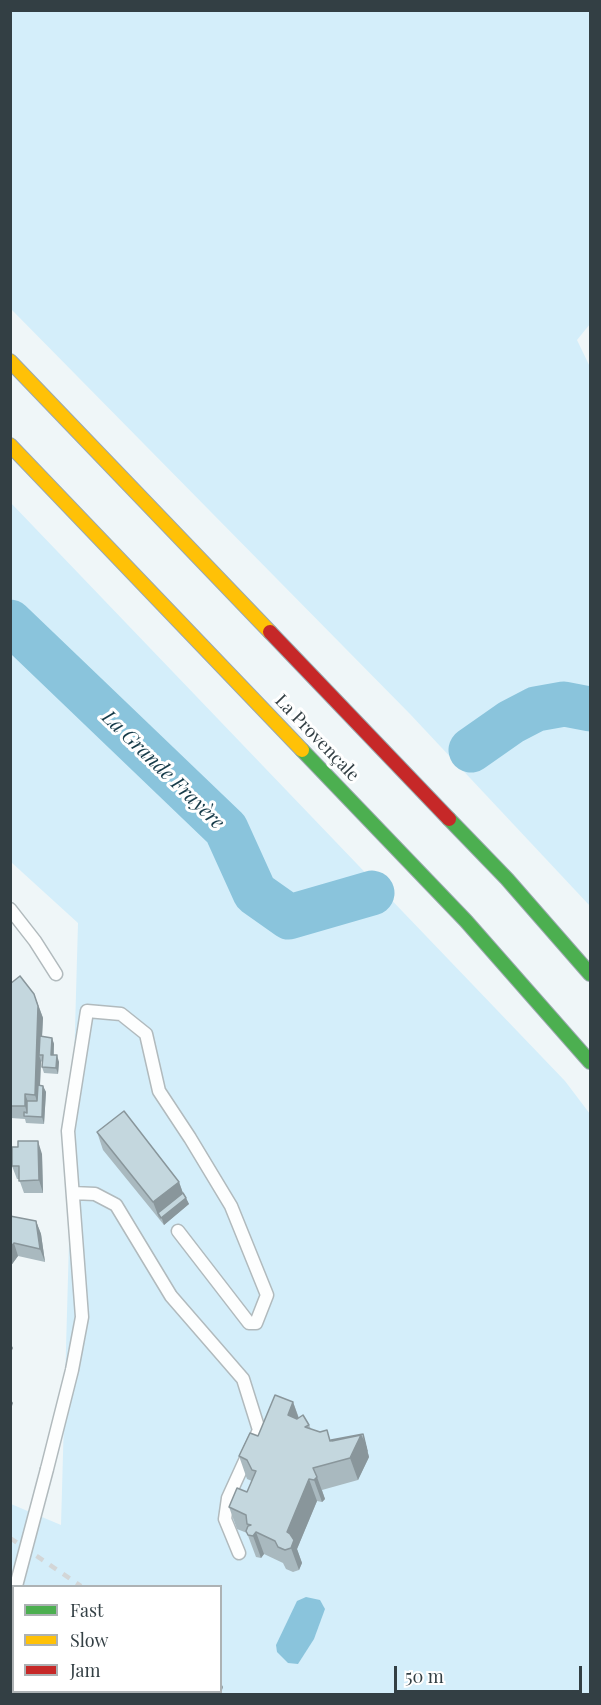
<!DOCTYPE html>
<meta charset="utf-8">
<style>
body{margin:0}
#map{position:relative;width:601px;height:1705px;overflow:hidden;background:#eff6f8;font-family:"Playfair Display",serif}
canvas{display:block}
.frame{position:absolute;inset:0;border:12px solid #333f44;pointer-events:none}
.legend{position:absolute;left:12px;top:1585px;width:210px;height:108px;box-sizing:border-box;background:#fff;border:2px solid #adb2b4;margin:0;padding:8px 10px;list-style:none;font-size:18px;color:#333f44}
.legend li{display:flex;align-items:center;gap:12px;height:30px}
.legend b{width:30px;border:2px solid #adb2b4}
.scale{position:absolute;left:394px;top:1666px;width:188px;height:27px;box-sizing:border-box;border:3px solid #333f44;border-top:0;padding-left:8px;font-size:18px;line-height:21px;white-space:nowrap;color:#333f44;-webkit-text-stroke:4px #fff;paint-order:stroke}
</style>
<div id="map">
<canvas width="601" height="1705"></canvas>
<div class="frame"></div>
<ul class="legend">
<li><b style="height:8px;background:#4caf50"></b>Fast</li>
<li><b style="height:8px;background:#ffc107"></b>Slow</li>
<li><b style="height:8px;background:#c62828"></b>Jam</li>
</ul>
<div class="scale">50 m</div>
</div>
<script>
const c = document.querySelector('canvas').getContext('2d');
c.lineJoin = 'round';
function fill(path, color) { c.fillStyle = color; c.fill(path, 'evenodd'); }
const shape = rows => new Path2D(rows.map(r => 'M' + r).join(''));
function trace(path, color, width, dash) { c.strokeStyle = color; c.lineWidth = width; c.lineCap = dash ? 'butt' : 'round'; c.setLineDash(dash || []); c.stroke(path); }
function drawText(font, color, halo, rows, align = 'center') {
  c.font = font + ' "Playfair Display",serif'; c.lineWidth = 6; c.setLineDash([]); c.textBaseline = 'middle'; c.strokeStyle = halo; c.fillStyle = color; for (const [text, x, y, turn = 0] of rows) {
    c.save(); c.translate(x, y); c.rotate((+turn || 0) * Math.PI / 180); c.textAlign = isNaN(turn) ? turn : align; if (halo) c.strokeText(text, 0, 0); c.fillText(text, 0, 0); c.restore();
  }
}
fill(shape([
 [11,10,590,11,590,324,577,340,590,367,590,906,410,714,11,309],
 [11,503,565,1081,590,1114,590,1694,11,1694,11,1504,61,1525,78,923,11,862],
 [14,1586,220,1586,220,1692,14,1692]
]), '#d4eefa');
fill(shape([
 [306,1597,320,1600,325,1609,314,1639,298,1664,288,1663,277,1652,276,1645,297,1601]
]), '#8ac4dc');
trace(shape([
 [10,622,226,829,255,893,289,917,372,893],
 [471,750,511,722,536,709,564,704,590,709]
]), '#8ac4dc', 45);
const lane = shape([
 [10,909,35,941,56,974],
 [73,1193,95,1194,116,1205,171,1296,243,1379,259,1430,228,1498,225,1519,239,1553],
 [47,1469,72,1370,82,1317,68,1131,87,1011,121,1014,146,1034,159,1091,190,1138,231,1206,267,1295,256,1323,249,1323,178,1231],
 [10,1608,14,1596]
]);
const fast = shape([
 [302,750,466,921,590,1062],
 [449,819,507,879,590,974]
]);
const slow = shape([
 [10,361,270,632],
 [10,445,302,750]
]);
const jam = shape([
 [270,632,449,819]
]);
trace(lane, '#b1babd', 15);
trace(fast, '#9aa8ae', 16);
trace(slow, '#9aa8ae', 16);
trace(jam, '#9aa8ae', 16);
trace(lane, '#fdfefe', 12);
trace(fast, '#4caf50', 14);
trace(slow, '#ffc107', 14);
trace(jam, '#c62828', 14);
trace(shape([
 [10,1538,81,1586]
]), '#d3d6d7', 4.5, [8, 8]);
const laneBridge = shape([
 [16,1586,47,1469]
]);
trace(laneBridge, '#b1babd', 15, []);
trace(laneBridge, '#fdfefe', 12);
fill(shape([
 [10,984,39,1007,43,1018,42,1037,52,1038,54,1044,54,1055,59,1062,58,1074,44,1073,42,1067,42,1062,41,1061,40,1085,43,1086,46,1092,44,1124,26,1123,25,1119,11,1118,10,1117],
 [97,1132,179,1182,183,1193,186,1198,189,1204,164,1225,103,1150],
 [18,1147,42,1154,43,1193,24,1193,19,1179,17,1179,12,1166],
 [10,1216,36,1221,41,1234,45,1262,18,1256,10,1267],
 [293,1402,299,1418,309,1425,311,1429,331,1441,363,1434,369,1457,358,1480,322,1490,325,1499,322,1502,317,1501,297,1549,302,1563,299,1570,293,1572,286,1569,283,1563,264,1554,261,1558,256,1557,247,1533,237,1529,229,1507,247,1492,252,1481,247,1479,239,1456],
 [223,1687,220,1695,207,1694,206,1692,220,1692]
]), '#a9b9bf');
fill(shape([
 [34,994,43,1018,41,1055,39,1055,41,1061,39,1108,35,1095],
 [52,1038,54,1044,53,1062,51,1055],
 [57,1055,59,1062,58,1074,56,1068],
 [43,1086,46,1092,44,1124,42,1117],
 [25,1094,30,1107,28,1116,25,1106],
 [38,1141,42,1154,43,1193,39,1180],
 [179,1182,185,1199,186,1198,189,1204,164,1225,162,1219,158,1213,160,1220,153,1202],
 [36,1221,41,1234,45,1262,40,1249],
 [14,1243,18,1256,10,1267,10,1248],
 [10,1342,13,1348,10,1355],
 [10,1398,13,1403,10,1412],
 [293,1402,301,1425,288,1415],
 [363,1434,369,1457,358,1480,350,1458,361,1435],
 [317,1477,325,1499,322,1502,314,1480],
 [309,1479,317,1501,297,1549,302,1563,299,1570,291,1548,287,1532],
 [256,1532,264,1554,261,1558,253,1536],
 [220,1681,223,1687,220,1695,216,1695,216,1692,220,1692]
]), '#89969b');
const building = shape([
 [20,976,34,994,38,1006,35,1095,25,1094,25,1106,10,1106,10,984,20,976],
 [40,1036,52,1038,51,1055,57,1055,56,1068,42,1067,43,1055,39,1055,40,1036],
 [38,1085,43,1086,42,1117,24,1116,24,1112,27,1113,27,1101,37,1101,38,1085],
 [124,1111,179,1182,153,1202,97,1132,124,1111],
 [18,1141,38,1141,39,1180,19,1181,19,1166,12,1166,12,1147,18,1147,18,1141],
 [183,1193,186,1198,161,1218,158,1213,183,1193],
 [10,1216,36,1221,40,1249,14,1243,10,1248,10,1216],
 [275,1395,293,1402,288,1415,297,1419,303,1415,309,1425,305,1427,320,1432,327,1430,330,1441,361,1435,350,1458,313,1468,317,1477,314,1480,309,1479,287,1532,290,1534,294,1540,291,1548,285,1550,278,1547,275,1541,256,1532,253,1536,248,1535,246,1531,248,1526,251,1525,247,1524,246,1515,229,1507,237,1488,247,1492,256,1471,252,1470,247,1460,239,1456,250,1433,258,1436,275,1395],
 [363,1434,367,1451,361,1435,332,1441,331,1440,363,1434]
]);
fill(building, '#c4d7de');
trace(building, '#89969b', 1.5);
drawText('18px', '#333f44', '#fff', [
 ["La Provençale",317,738,46]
]);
drawText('italic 20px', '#163b49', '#fff', [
 ["La Grande Frayère",163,770,44]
]);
</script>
